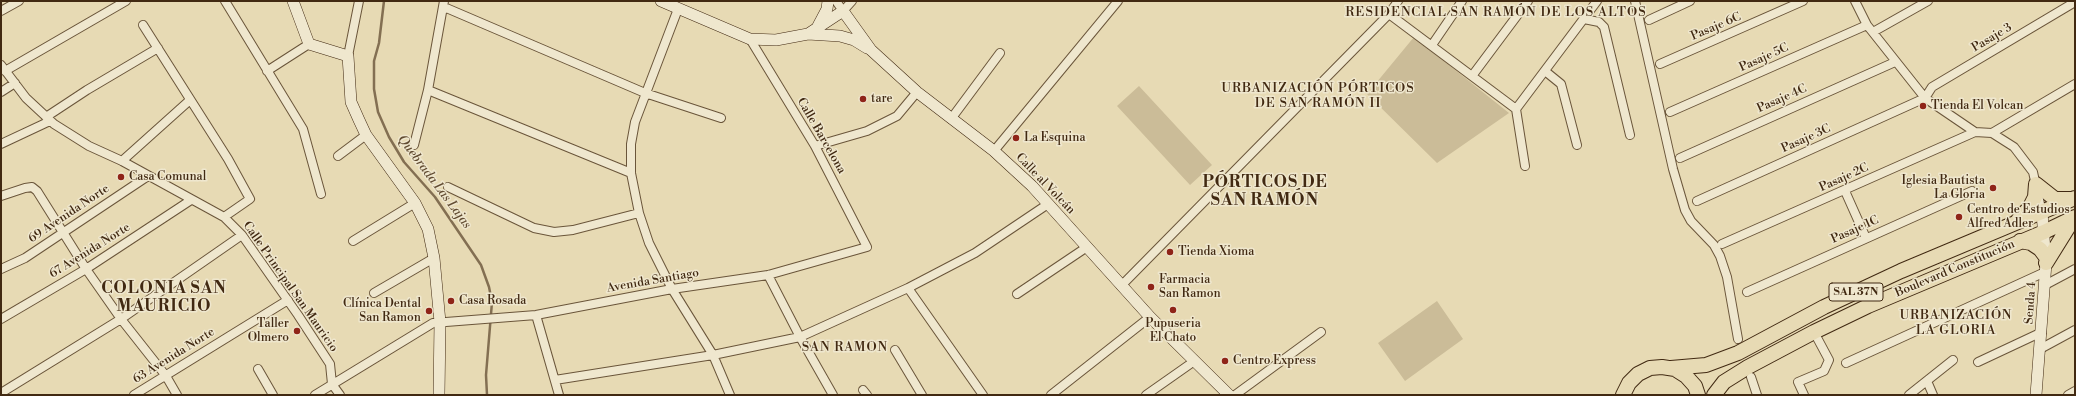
<!DOCTYPE html>
<meta charset="utf-8">
<style>
body{margin:0}
#map{position:relative;width:2076px;height:396px;overflow:hidden;background:#e7dab4;font-family:"Libre Bodoni",serif}
canvas{display:block}
.frame{position:absolute;inset:0;border:2px solid #412912;pointer-events:none}
</style>
<div id="map">
<canvas width="2076" height="396"></canvas>
<div class="frame"></div>
</div>
<script>
const c = document.querySelector('canvas').getContext('2d');
c.lineJoin = 'round';
function fill(path, color) { c.fillStyle = color; c.fill(path, 'evenodd'); }
const shape = rows => new Path2D(rows.map(r => 'M' + r).join(''));
function trace(path, color, width, dash) { c.strokeStyle = color; c.lineWidth = width; c.lineCap = dash ? 'butt' : 'round'; c.setLineDash(dash || []); c.stroke(path); }
function drawText(font, color, halo, rows, align = 'center') {
  c.font = font + ' "Libre Bodoni",serif'; c.lineWidth = 3; c.setLineDash([]); c.textBaseline = 'middle'; c.strokeStyle = halo; c.fillStyle = color; for (const [text, x, y, turn = 0] of rows) {
    c.save(); c.translate(x, y); c.rotate((+turn || 0) * Math.PI / 180); c.textAlign = isNaN(turn) ? turn : align; if (halo) c.strokeText(text, 0, 0); c.fillText(text, 0, 0); c.restore();
  }
}
fill(shape([
 [1414,37,1509,113,1437,163,1367,94],
 [1139,86,1212,165,1190,185,1117,106],
 [1437,301,1463,339,1405,381,1378,343]
]), '#cbbc98');
trace(shape([
 [384,1,379,43,374,61,374,89,378,112,389,137,404,162,435,197,481,265,489,287,492,302,486,375,487,395]
]), '#836f52', 2.5);
trace(shape([
 [1738,339,1748,371]
]), '#c6b794', 8, [8, 4]);
const street = shape([
 [225,1,303,129,321,194],
 [836,1,843,11,852,1],
 [1635,1,1673,169,1685,210,1691,221,1714,245,1720,256,1727,277,1738,339],
 [1855,1,1867,25,1925,98,1975,132,1992,133,2014,147,2033,172,2042,213],
 [444,7,645,93,721,118],
 [678,9,635,122,631,144,631,173,639,213,649,243,672,289,713,355,730,395],
 [1,11,19,1],
 [1389,14,1516,109,1525,166],
 [1584,19,1599,22,1604,27,1630,135],
 [1649,20,1690,1],
 [143,25,228,159,250,199,224,217],
 [1873,32,1928,1],
 [1432,45,1462,1],
 [348,56,359,1],
 [1660,64,1803,1],
 [1,65,26,98,54,124,89,146,122,161,224,217,242,235,298,315,330,364,332,384,340,395],
 [5,71,126,1],
 [267,71,309,44],
 [1545,71,1561,84,1577,145],
 [1472,76,1528,1],
 [428,90,631,173],
 [1,92,15,83],
 [1516,109,1597,1],
 [1670,112,1867,25],
 [46,117,87,90,158,48],
 [951,119,1000,53],
 [1992,133,2075,84],
 [1,144,50,121],
 [414,145,428,90,444,1],
 [815,146,867,131,897,116,917,92],
 [994,151,1118,1],
 [338,156,366,135],
 [1680,158,1895,62],
 [122,161,190,100],
 [448,187,534,228,554,232,573,230,639,213],
 [1845,191,1866,238],
 [1,196,25,188,32,187,37,191,86,269,121,319,166,376,177,395],
 [1697,201,1925,98,1932,87,2075,2],
 [353,241,415,203],
 [1722,244,1975,132],
 [1,269,25,258,148,176],
 [768,275,800,337,833,395],
 [2045,285,2075,269],
 [1121,286,1389,14,1398,1],
 [908,288,983,395],
 [1747,292,1972,191],
 [374,293,434,258],
 [1017,294,1087,247],
 [536,315,559,395],
 [1,319,86,269,191,200],
 [2040,349,2075,330],
 [895,350,922,395],
 [1978,362,2042,332],
 [1846,363,2045,272],
 [258,369,273,395],
 [1751,377,1757,395],
 [555,380,713,355,800,337,908,288,975,253,1048,204],
 [1927,381,1933,395],
 [863,390,867,395],
 [1,393,121,319,242,235],
 [134,395,288,300],
 [315,395,433,323,536,315,672,289,768,275,867,247,815,146,750,39],
 [1051,395,1150,317],
 [1146,395,1193,362],
 [1235,395,1321,332],
 [1804,395,1798,382,1824,371,1829,360,1814,332],
 [1909,395,1953,360],
 [2068,395,2075,391]
]);
const secondary = shape([
 [293,1,309,44,348,56,351,102,359,120,366,135,415,203,428,229,434,258,440,322,439,395],
 [661,1,750,39,776,40,808,34,843,11,871,50,917,92,994,151,1032,186,1150,317,1229,395],
 [818,26,827,9,828,1],
 [808,34,840,36,854,40,867,48],
 [2036,395,2046,263,2042,213]
]);
const highway = shape([
 [2036,184,2055,199,2071,199],
 [2018,220,2030,207,2035,197,2036,184],
 [2020,241,2031,243,2040,249,2046,257],
 [2046,263,2074,218],
 [1671,368,1706,365,1738,353,1824,307,1901,271,2075,198],
 [1623,395,1629,383,1638,374,1650,368,1662,367,1675,369,1686,376,1695,386,1698,395],
 [1714,395,1724,382,1748,367,1814,332,1868,306,2044,232,2075,217]
]);
trace(street, '#6a553a', 10);
trace(secondary, '#412912', 12);
trace(highway, '#412912', 16);
trace(street, '#efe7ce', 8);
trace(secondary, '#efe7ce', 11);
trace(highway, '#e7dab4', 14);
for (const [x, y, r, color] of [
 [863,99,4,"#8f2418"],
 [1923,106,4,"#8f2418"],
 [1016,138,4,"#8f2418"],
 [121,177,4,"#8f2418"],
 [1993,188,4,"#8f2418"],
 [1959,217,4,"#8f2418"],
 [1170,252,4,"#8f2418"],
 [1151,287,4,"#8f2418"],
 [451,301,4,"#8f2418"],
 [1173,310,4,"#8f2418"],
 [429,311,4,"#8f2418"],
 [297,331,4,"#8f2418"],
 [1225,361,4,"#8f2418"]
]) { const dot = new Path2D(); dot.arc(x, y, r, 0, 2 * Math.PI); c.fillStyle = color; c.fill(dot); trace(dot, '#efe7ce', 1.5); }
for (const [x, y, w] of [
 [1856,292,54]
]) { const box = new Path2D(); box.roundRect(x - w / 2, y - 9, w, 18, 3); c.fillStyle = '#efe7ce'; c.fill(box); trace(box, '#412912', 1); }
drawText('bold 11px', '#412912', null, [
 ["SAL 37N",1856,292]
]);
drawText('12px', '#412912', '#efe7ce', [
 ["Pasaje 6C",1716,27,-23],
 ["Pasaje 3",1992,38,-31],
 ["Pasaje 5C",1764,58,-24],
 ["Pasaje 4C",1782,99,-24],
 ["Calle Barcelona",821,136,60],
 ["Pasaje 3C",1806,139,-24],
 ["Pasaje 2C",1844,178,-24],
 ["Calle al Volcán",1045,184,46],
 ["69 Avenida Norte",69,214,-34],
 ["Pasaje 1C",1855,230,-24],
 ["67 Avenida Norte",90,251,-32],
 ["Boulevard Constitución",1955,269,-23],
 ["Avenida Santiago",653,281,-10],
 ["Calle Principal San Mauricio",290,287,55],
 ["Senda 4",2031,303,-86],
 ["63 Avenida Norte",174,356,-32]
]);
drawText('12px', '#412912', '#efe7ce', [
 ["tare",871,99],
 ["Tienda El Volcan",1931,106],
 ["La Esquina",1024,138],
 ["Casa Comunal",129,177],
 ["Iglesia Bautista",1985,181,"right"],
 ["La Gloria",1985,195,"right"],
 ["Centro de Estudios",1967,210],
 ["Alfred Adler",1967,224],
 ["Tienda Xioma",1178,252],
 ["Farmacia",1159,280],
 ["San Ramon",1159,294],
 ["Casa Rosada",459,301],
 ["Clínica Dental",421,304,"right"],
 ["San Ramon",421,318,"right"],
 ["Taller",289,324,"right"],
 ["Olmero",289,338,"right"],
 ["Pupuseria",1173,324,"center"],
 ["El Chato",1173,338,"center"],
 ["Centro Express",1233,361]
], 'left');
c.letterSpacing = '1px';
drawText('13px', '#412912', '#efe7ce', [
 ["RESIDENCIAL SAN RAMÓN DE LOS ALTOS",1496,13],
 ["URBANIZACIÓN PÓRTICOS",1318,89],
 ["DE SAN RAMÓN II",1318,104],
 ["URBANIZACIÓN",1956,316],
 ["LA GLORIA",1956,331],
 ["SAN RAMON",845,348]
]);
c.letterSpacing = '0px';
drawText('italic 13px', '#624c32', '#efe7ce', [
 ["Quebrada Las Lajas",434,182,53]
]);
c.letterSpacing = '1px';
drawText('bold 16px', '#412912', '#efe7ce', [
 ["PÓRTICOS DE",1265,183],
 ["SAN RAMÓN",1265,201],
 ["COLONIA SAN",164,289],
 ["MAURICIO",164,307]
]);
c.letterSpacing = '0px';
</script>
